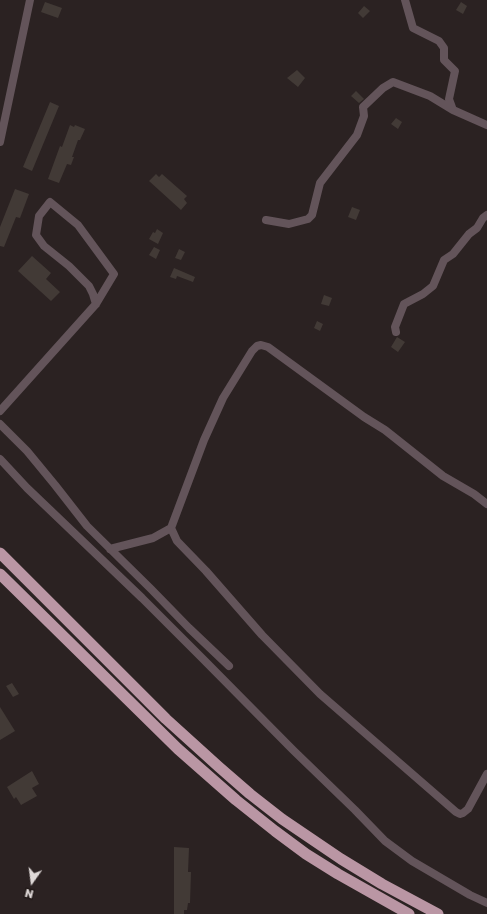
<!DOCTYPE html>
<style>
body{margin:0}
#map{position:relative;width:487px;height:914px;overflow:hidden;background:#2b2222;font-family:"Golos Text",sans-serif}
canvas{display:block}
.north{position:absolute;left:12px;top:862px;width:40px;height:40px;-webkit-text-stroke:3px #211918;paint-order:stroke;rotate:194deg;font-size:11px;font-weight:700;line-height:16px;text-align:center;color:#ded8d7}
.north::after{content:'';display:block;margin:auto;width:14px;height:18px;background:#ded8d7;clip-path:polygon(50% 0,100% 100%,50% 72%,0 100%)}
</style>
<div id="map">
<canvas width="487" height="914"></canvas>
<div class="north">N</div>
</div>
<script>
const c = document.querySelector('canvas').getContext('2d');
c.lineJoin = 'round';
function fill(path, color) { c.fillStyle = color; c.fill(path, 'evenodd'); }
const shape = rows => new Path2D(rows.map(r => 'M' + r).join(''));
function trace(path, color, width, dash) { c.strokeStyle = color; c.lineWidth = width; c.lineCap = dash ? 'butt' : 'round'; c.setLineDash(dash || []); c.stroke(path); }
fill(shape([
 [45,2,62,8,58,18,41,12],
 [461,2,467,6,463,14,456,10],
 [364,6,370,11,363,18,358,13],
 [297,70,305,78,298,87,287,78],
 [356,91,364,99,359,103,351,96],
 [50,102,59,106,32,171,23,167],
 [396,118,402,122,398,129,391,124],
 [70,125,74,127,75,125,85,129,80,140,78,140,72,157,74,157,71,165,67,164,59,183,48,179,60,146,62,147],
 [156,174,159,177,162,174,187,196,184,199,187,203,181,210,149,181],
 [15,189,29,194,20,218,16,217,4,247,0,246,0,227],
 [352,207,360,210,356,220,348,217],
 [157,229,163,233,158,244,149,239,153,232,155,233],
 [154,247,160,250,156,259,149,255],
 [179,249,185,252,181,260,175,258],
 [32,256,51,273,46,279,60,292,51,301,18,271],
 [174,268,195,277,193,282,177,276,176,279,170,277],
 [324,295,332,298,329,306,321,304],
 [317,321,323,324,320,331,314,328],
 [397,337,405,342,398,352,391,347],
 [12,683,19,694,13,697,6,686],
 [0,707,15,731,0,740],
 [32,771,39,784,32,788,37,796,21,805,16,797,14,799,7,787],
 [174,847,189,848,188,872,191,872,190,903,188,903,187,910,184,910,184,914,174,914]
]), '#423a36');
trace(shape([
 [405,0,413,28,439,41,444,48,444,60,455,71,449,99,453,110],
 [0,142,30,0],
 [266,220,289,224,308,219,312,215,320,183,357,135,364,116,363,107,383,88,393,82,430,96,453,110,487,125],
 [396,332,395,327,404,304,423,294,433,286,444,260,453,254,469,234,477,228,483,218,487,215],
 [0,411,96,304,114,274,78,225,50,202,39,216,36,235,44,246,69,266,89,286,93,294,96,304],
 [0,424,27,451,55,485,87,526,151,589,189,628,229,666],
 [0,459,27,488,142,598,205,661,293,750,355,810,385,841,412,861,470,895,487,903],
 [171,528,177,541,206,571,262,635,320,694,456,812,460,814,463,813,468,809,487,774],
 [110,549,153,538,171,528,204,440,223,398,252,351,257,346,261,345,268,347,364,417,385,430,443,476,474,494,487,504]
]), '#63545a', 8);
trace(shape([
 [0,553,166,719,219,767,250,794,282,819,341,859,382,884,438,914],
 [0,574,178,749,236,800,275,831,306,854,338,874,409,914]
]), '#ba96a4', 11);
</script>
